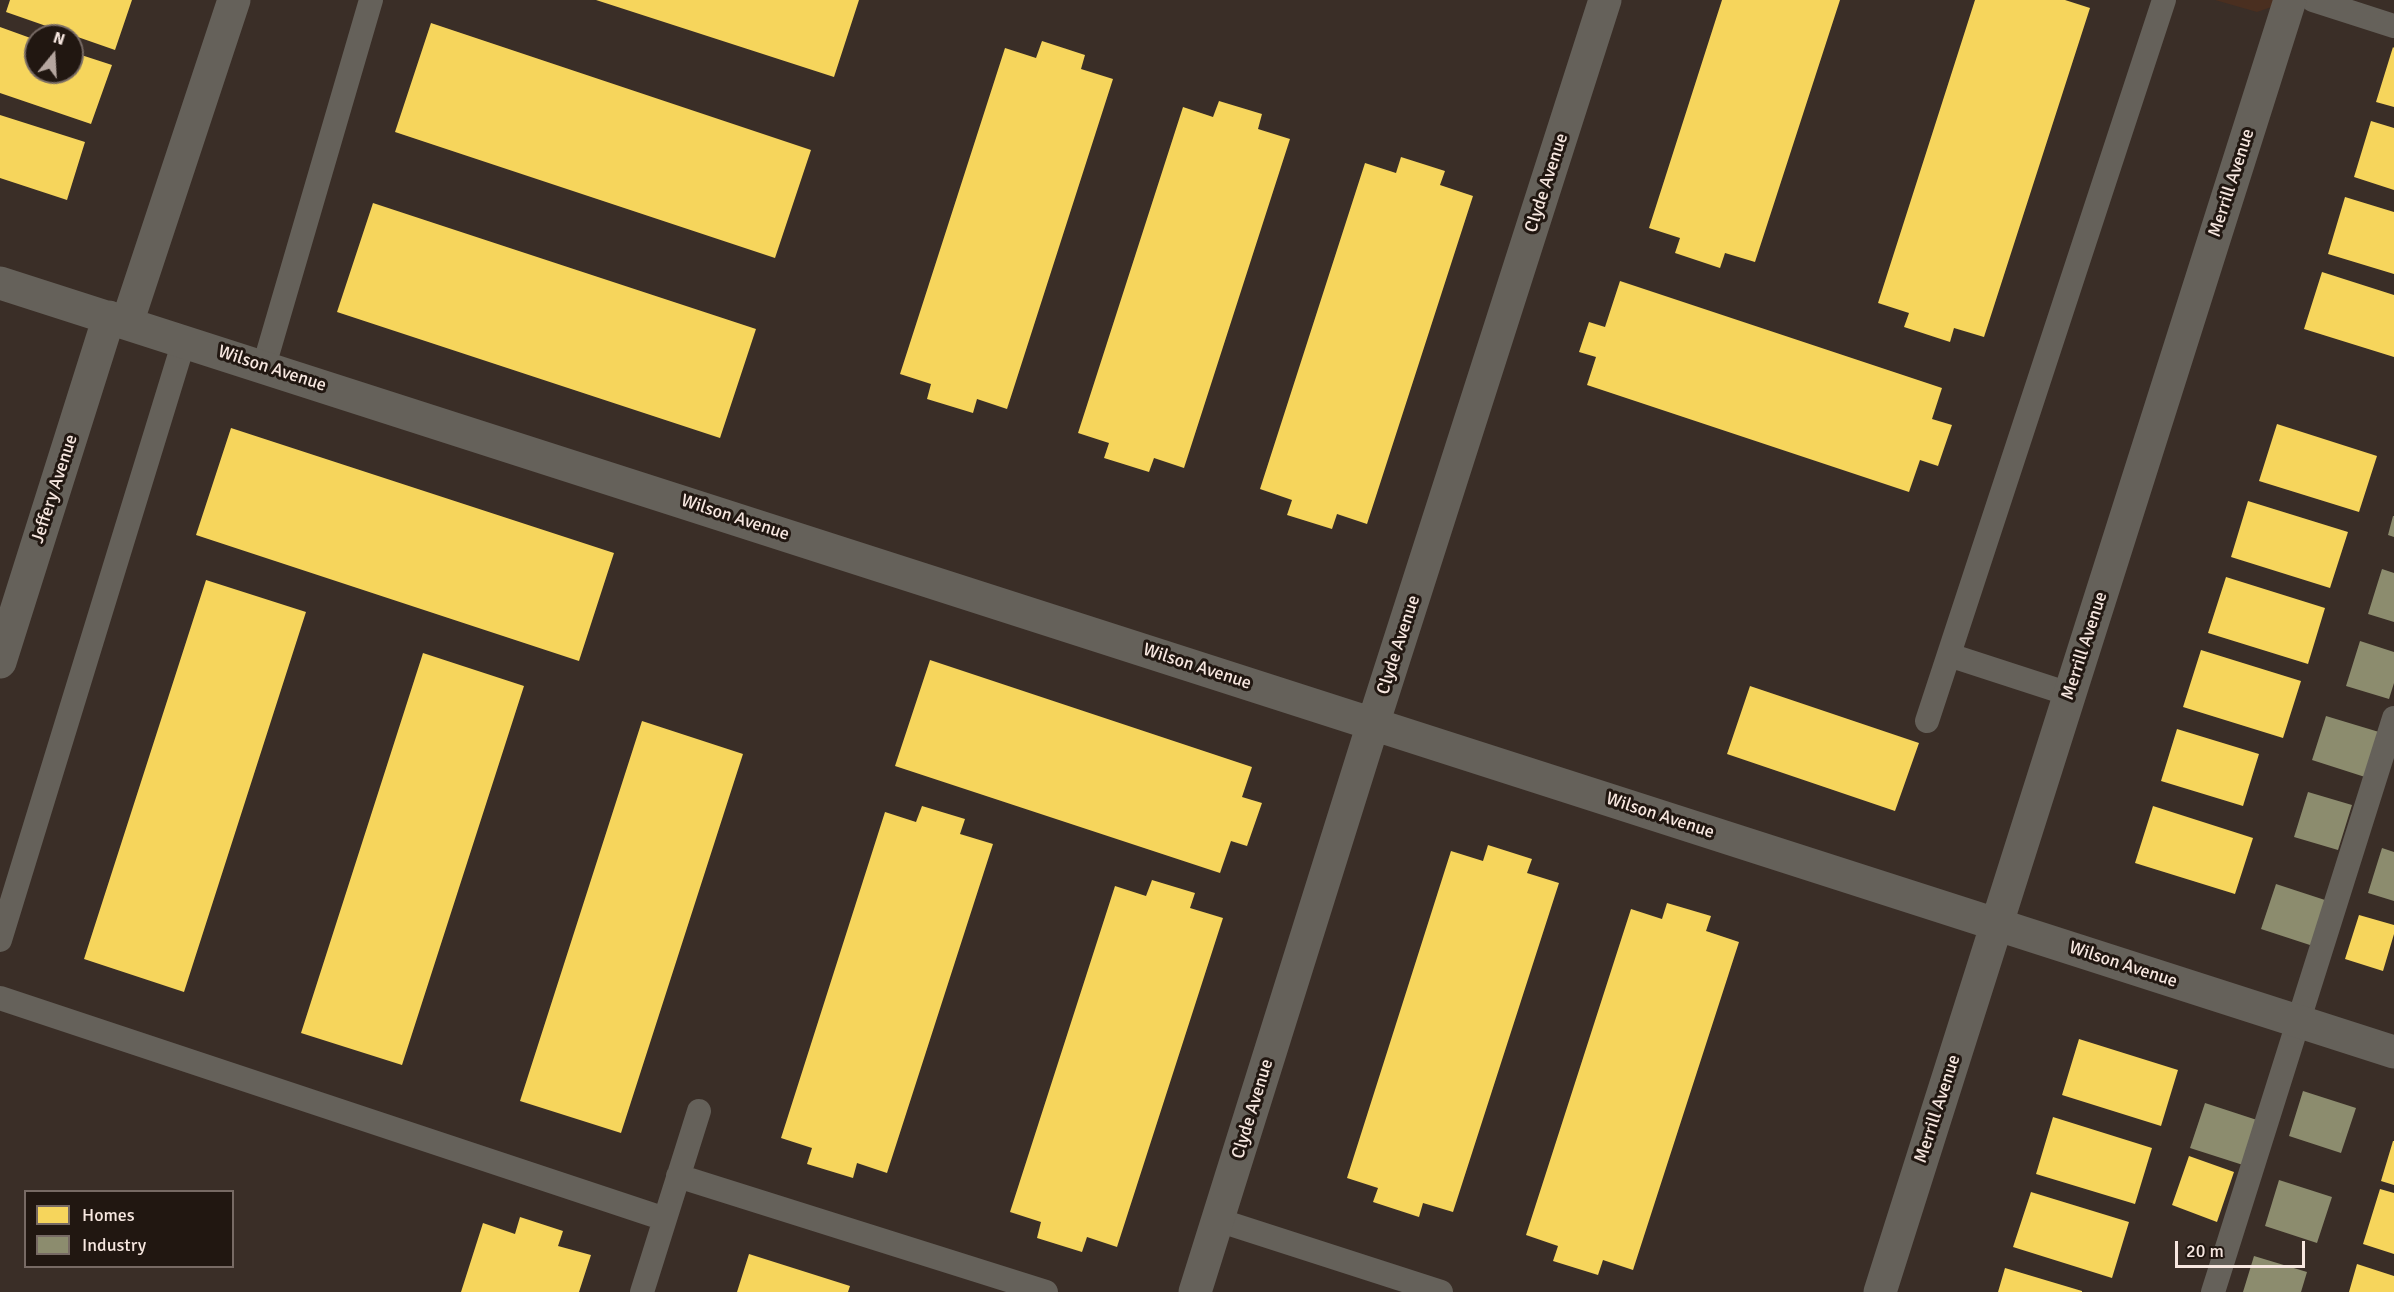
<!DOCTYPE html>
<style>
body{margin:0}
#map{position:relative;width:2394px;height:1292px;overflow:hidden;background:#3a2e27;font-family:Signika,sans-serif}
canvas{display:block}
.legend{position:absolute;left:24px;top:1190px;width:210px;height:78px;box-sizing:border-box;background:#211711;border:2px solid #776a64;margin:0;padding:8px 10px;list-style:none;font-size:18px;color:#f7e7e0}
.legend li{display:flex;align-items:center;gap:12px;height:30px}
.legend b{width:30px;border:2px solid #776a64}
.north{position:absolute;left:24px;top:24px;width:60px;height:60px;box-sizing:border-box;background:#211711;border:2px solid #776a64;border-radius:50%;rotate:18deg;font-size:16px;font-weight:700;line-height:24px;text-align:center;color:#f7e7e0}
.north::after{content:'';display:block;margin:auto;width:21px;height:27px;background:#b5a69f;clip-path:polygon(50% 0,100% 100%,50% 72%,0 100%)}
.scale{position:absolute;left:2175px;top:1241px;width:130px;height:27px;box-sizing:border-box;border:3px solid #f7e7e0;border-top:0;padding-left:8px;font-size:18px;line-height:21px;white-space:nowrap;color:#f7e7e0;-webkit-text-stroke:4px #211711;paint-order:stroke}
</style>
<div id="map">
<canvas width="2394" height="1292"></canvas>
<ul class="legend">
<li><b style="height:16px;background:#f6d55c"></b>Homes</li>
<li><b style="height:16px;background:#8c8c6e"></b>Industry</li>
</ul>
<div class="north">N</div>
<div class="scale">20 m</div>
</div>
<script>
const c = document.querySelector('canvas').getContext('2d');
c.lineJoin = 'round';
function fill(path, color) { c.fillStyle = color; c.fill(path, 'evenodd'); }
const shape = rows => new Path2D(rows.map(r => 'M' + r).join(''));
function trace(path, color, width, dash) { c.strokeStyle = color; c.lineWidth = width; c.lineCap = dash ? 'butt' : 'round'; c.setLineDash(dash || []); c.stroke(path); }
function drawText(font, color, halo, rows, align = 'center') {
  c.font = font + ' Signika,sans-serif'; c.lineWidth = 6; c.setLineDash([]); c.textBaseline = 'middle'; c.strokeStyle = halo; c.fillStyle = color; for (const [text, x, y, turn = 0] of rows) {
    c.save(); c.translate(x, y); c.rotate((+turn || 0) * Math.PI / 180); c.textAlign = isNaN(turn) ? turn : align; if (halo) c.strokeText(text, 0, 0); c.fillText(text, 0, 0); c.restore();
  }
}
fill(shape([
 [2215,0,2292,0,2257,12]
]), '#4a2f20');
fill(shape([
 [10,0,132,0,115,50,6,12],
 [596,0,859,0,834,77],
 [1722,0,1840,0,1755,262,1725,253,1720,268,1675,253,1680,238,1649,228],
 [1975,0,2065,0,2090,8,1984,337,1954,328,1950,342,1904,327,1909,313,1878,303],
 [431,23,811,150,775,258,395,132],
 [0,27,36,40,36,72,72,72,72,52,112,65,91,124,0,93],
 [1042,41,1085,55,1081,69,1113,79,1007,409,977,399,973,413,927,399,931,384,900,374,1005,48,1036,58],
 [2393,47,2394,48,2394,107,2376,102],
 [1219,101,1262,114,1258,129,1290,139,1184,468,1154,458,1149,472,1104,458,1109,443,1078,433,1183,107,1213,117],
 [0,115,85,142,67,200,0,178],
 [2371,121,2394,128,2394,190,2354,177],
 [1401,157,1445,171,1440,185,1473,196,1367,524,1337,514,1332,529,1287,515,1292,500,1260,489,1365,163,1396,173],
 [2345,197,2394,212,2394,274,2328,254],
 [373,203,756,329,720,438,337,312],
 [2322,272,2394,295,2394,357,2304,329],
 [1620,281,1942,388,1932,419,1952,425,1938,466,1920,460,1909,492,1587,385,1596,357,1579,352,1589,322,1605,327],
 [2277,424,2377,456,2359,512,2259,481],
 [231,428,614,553,579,661,196,535],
 [2248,501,2348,532,2330,588,2231,557],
 [2226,577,2325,608,2308,664,2208,633],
 [206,580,306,612,184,992,84,959],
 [2201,650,2301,681,2283,738,2183,707],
 [423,653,524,686,402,1065,301,1033],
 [930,660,1252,767,1242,797,1262,803,1247,846,1231,841,1220,873,895,766],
 [1750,686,1919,743,1895,811,1727,754],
 [642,721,743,754,621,1133,520,1101],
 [2177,729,2259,754,2243,806,2161,781],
 [922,806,965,819,960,834,993,844,887,1173,857,1163,853,1178,807,1164,812,1148,781,1138,885,812,916,822],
 [2153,806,2253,838,2235,894,2135,863],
 [1488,845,1532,859,1527,873,1559,883,1453,1212,1423,1203,1419,1217,1373,1202,1378,1188,1347,1178,1451,851,1483,861],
 [1152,880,1195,893,1190,908,1223,918,1117,1247,1087,1237,1082,1252,1037,1238,1041,1222,1010,1212,1115,886,1146,896],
 [1667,903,1711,916,1706,931,1739,942,1633,1270,1603,1260,1598,1275,1553,1261,1558,1246,1526,1235,1631,909,1662,919],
 [2359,915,2394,925,2394,934,2383,971,2345,959],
 [2079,1039,2178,1070,2161,1126,2062,1095],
 [2053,1117,2152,1148,2135,1204,2036,1174],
 [2393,1141,2394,1141,2394,1185,2381,1181],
 [2189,1156,2234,1172,2217,1222,2172,1205],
 [2380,1189,2394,1193,2394,1254,2363,1244],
 [2031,1192,2129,1222,2112,1278,2013,1247],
 [520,1217,563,1231,558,1246,591,1255,579,1292,461,1292,483,1223,515,1234],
 [749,1254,850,1286,848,1292,737,1292],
 [2357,1264,2394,1276,2394,1292,2349,1292],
 [2005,1268,2082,1291,2082,1292,1998,1292]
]), '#f6d55c');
fill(shape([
 [2393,516,2394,516,2394,537,2388,535],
 [2382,569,2394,573,2394,622,2368,614],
 [2360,641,2394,652,2394,683,2389,699,2346,686],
 [2326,716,2379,732,2365,777,2312,760],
 [2308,792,2352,805,2338,850,2294,837],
 [2382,848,2394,852,2394,901,2368,893],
 [2276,884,2328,901,2313,946,2261,929],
 [2303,1091,2356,1108,2341,1153,2289,1136],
 [2205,1103,2257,1120,2243,1165,2190,1148],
 [2279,1180,2332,1197,2317,1243,2265,1226],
 [2254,1256,2307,1272,2301,1292,2243,1292]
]), '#8c8c6e');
trace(shape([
 [2313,0,2394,26],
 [264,366,371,0],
 [1949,655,2069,694],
 [1927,721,2164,0],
 [0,940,184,341],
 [0,998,665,1219],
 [678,1176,1046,1292],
 [1218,1220,1441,1292],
 [642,1292,699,1111],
 [2213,1292,2394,718]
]), '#65615a', 24);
trace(shape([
 [0,283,2394,1052],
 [127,323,234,0],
 [0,662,109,317],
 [1195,1292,1373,724,1605,0],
 [1880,1292,2290,0]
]), '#65615a', 33);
drawText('18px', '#f7e7e0', '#211711', [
 ["Clyde Avenue",1547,183,-72],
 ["Merrill Avenue",2232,183,-72],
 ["Wilson Avenue",272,369,18],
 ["Jeffery Avenue",55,489,-72],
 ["Wilson Avenue",735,518,18],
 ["Clyde Avenue",1399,645,-72],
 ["Merrill Avenue",2085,646,-72],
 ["Wilson Avenue",1197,667,18],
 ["Wilson Avenue",1660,816,18],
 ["Wilson Avenue",2123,965,18],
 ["Clyde Avenue",1253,1109,-73],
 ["Merrill Avenue",1938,1109,-72]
]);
</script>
